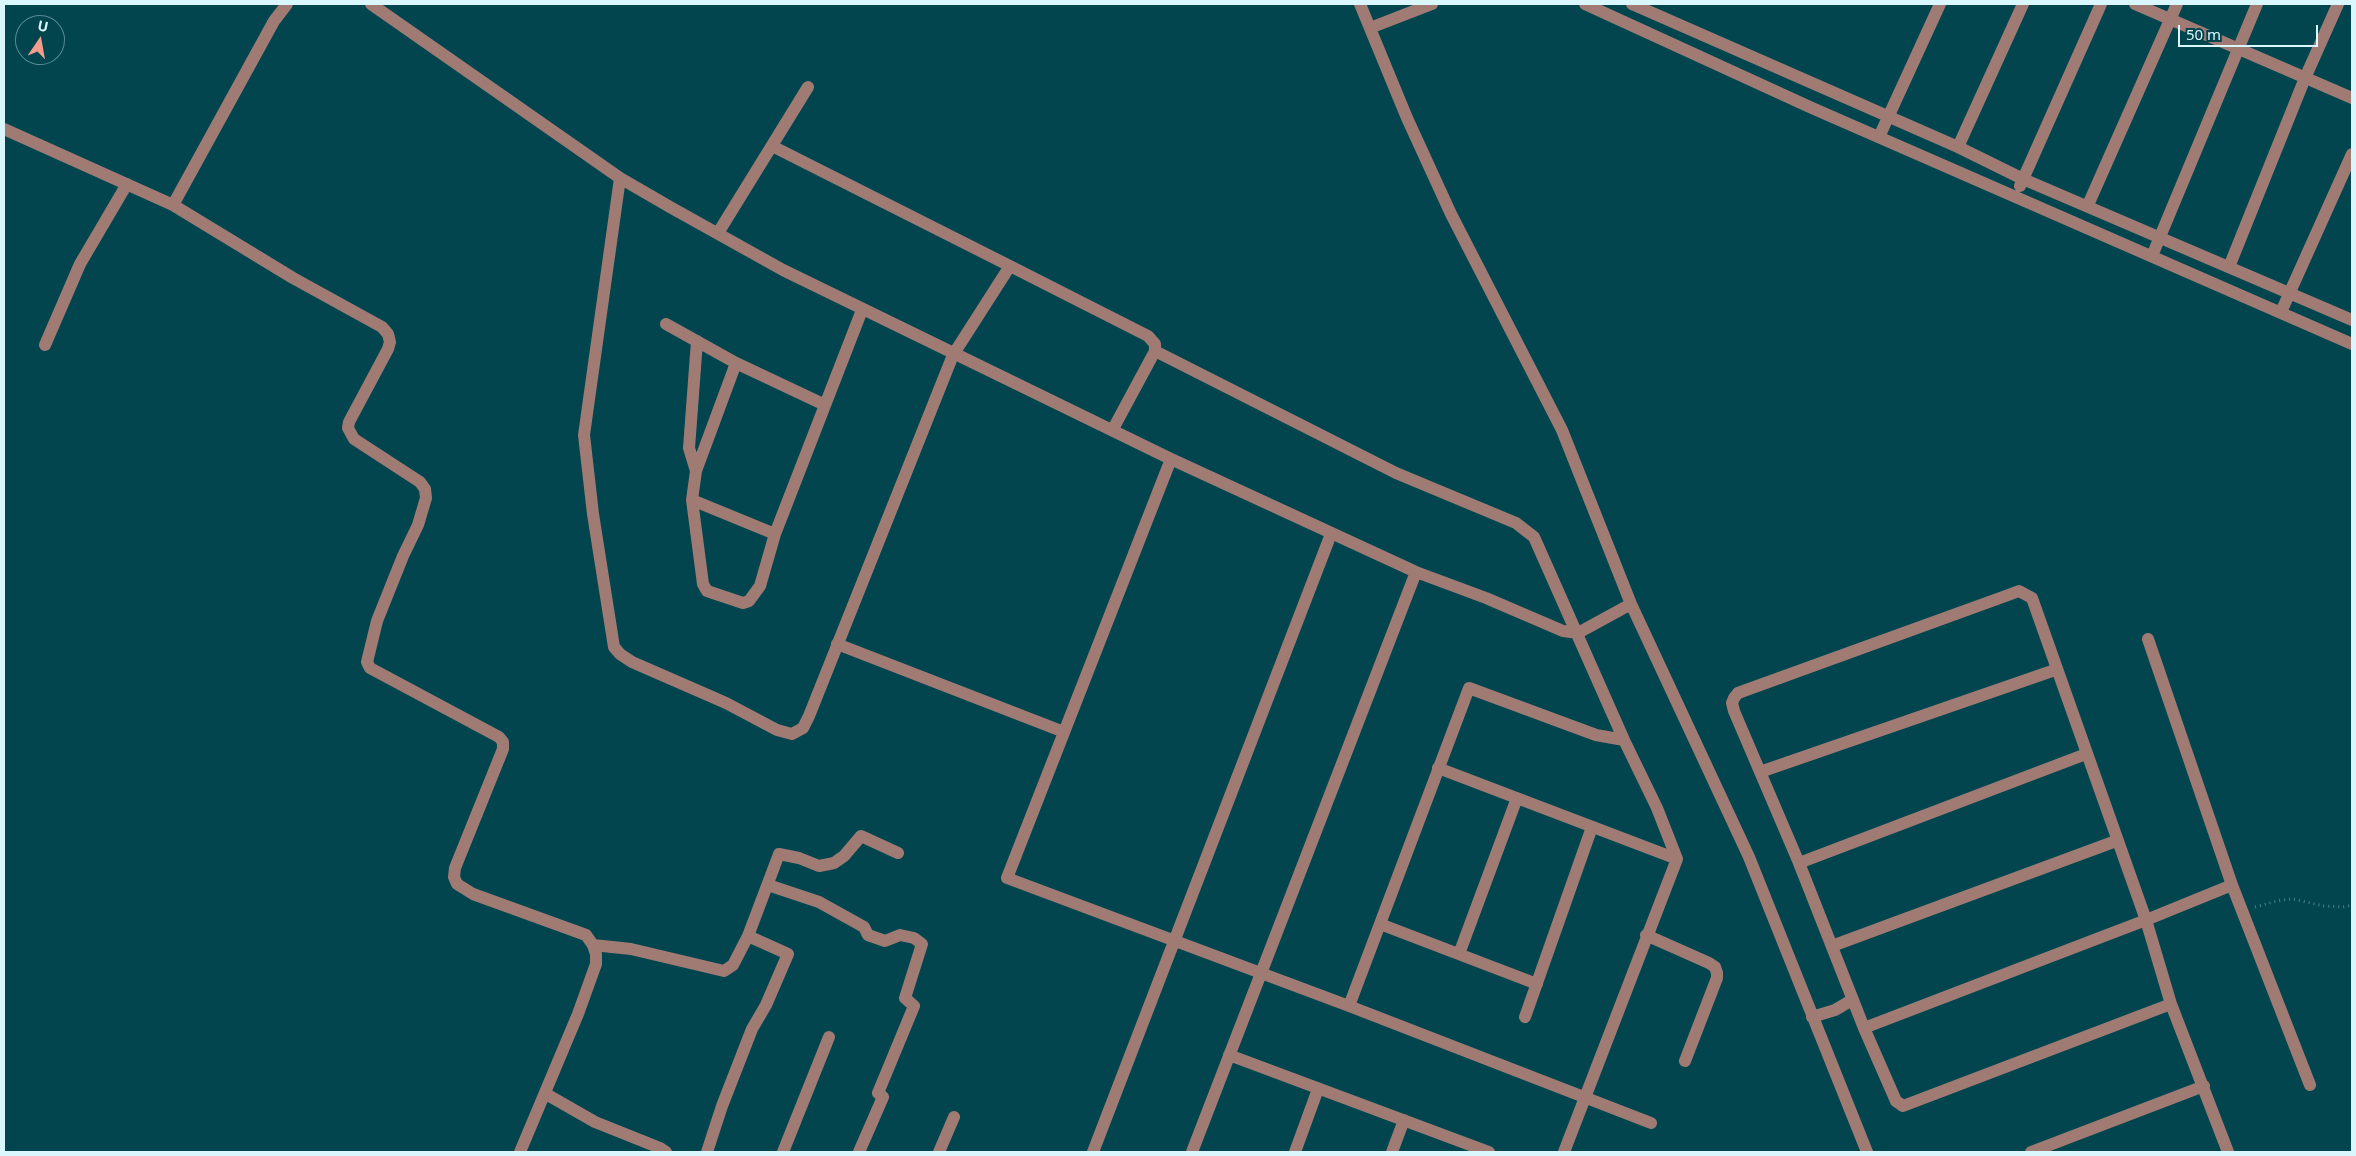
<!DOCTYPE html>
<style>
body{margin:0}
#map{position:relative;width:2356px;height:1156px;overflow:hidden;background:#02454f;font-family:"Noto Sans",sans-serif}
canvas{display:block}
.frame{position:absolute;inset:0;border:5px solid #daf7fd;pointer-events:none}
.north{position:absolute;left:15px;top:15px;width:50px;height:50px;box-sizing:border-box;background:#02454f;border:1px solid #588c95;border-radius:50%;rotate:12deg;font-size:14px;font-weight:700;line-height:20px;text-align:center;color:#daf7fd}
.north::after{content:'';display:block;margin:auto;width:18px;height:22px;background:#f49d8c;clip-path:polygon(50% 0,100% 100%,50% 72%,0 100%)}
.scale{position:absolute;left:2178px;top:25px;width:140px;height:22px;box-sizing:border-box;border:2px solid #daf7fd;border-top:0;padding-left:6px;font-size:15px;line-height:18px;white-space:nowrap;color:#daf7fd;-webkit-text-stroke:4px #02454f;paint-order:stroke}
</style>
<div id="map">
<canvas width="2356" height="1156"></canvas>
<div class="frame"></div>
<div class="north">U</div>
<div class="scale">50 m</div>
</div>
<script>
const c = document.querySelector('canvas').getContext('2d');
c.lineJoin = 'round';
const shape = rows => new Path2D(rows.map(r => 'M' + r).join(''));
function trace(path, color, width, dash) { c.strokeStyle = color; c.lineWidth = width; c.lineCap = dash ? 'butt' : 'round'; c.setLineDash(dash || []); c.stroke(path); }
trace(shape([
 [2255,907,2281,900,2293,899,2324,906,2343,907,2352,905]
]), '#4a8089', 3, [1, 4]);
trace(shape([
 [287,4,274,21,173,205,293,278,382,327,388,334,390,342,388,349,349,422,348,428,354,439,420,482,425,489,426,498,418,525,403,556,377,621,367,662,370,668,499,737,503,742,503,749,455,868,454,877,457,884,473,894,586,935,593,945,596,954,596,964,578,1014,520,1152],
 [371,4,620,178,670,207,783,270,1171,459,1416,572,1486,598,1563,631,1578,633,1631,604],
 [1360,4,1407,118,1451,214,1562,430,1631,604,1749,857,1867,1152],
 [1585,4,1812,108,2352,344],
 [1632,4,1958,147,2023,179,2352,320],
 [2135,4,2352,98],
 [1370,28,1432,4],
 [4,129,173,205],
 [1879,137,1940,4],
 [1958,147,2023,4],
 [620,178,584,435,593,514,614,647,620,654,632,662,726,703,777,730,792,734,803,728,809,716,953,355,1010,266,772,146],
 [2020,186,2101,4],
 [2088,205,2177,4],
 [718,233,808,87],
 [2152,256,2257,4],
 [1010,266,1148,336,1155,344,1155,351,1113,429],
 [2229,267,2305,78,2338,4],
 [2281,312,2352,154],
 [666,324,736,363,825,405],
 [45,345,80,264,127,184],
 [1155,351,1396,473,1516,523,1534,537,1624,740,1657,808,1677,859,1564,1152],
 [736,363,696,471,692,500,703,584,707,591,743,603,749,601,760,586,775,534,862,310],
 [1171,459,1007,878,1349,1006,1651,1123],
 [696,471,689,448,697,341],
 [692,500,775,534],
 [2148,639,2232,885,2310,1085],
 [837,644,1064,732],
 [1438,768,1677,859],
 [1760,772,2055,670],
 [1799,863,2086,754],
 [768,885,819,902,864,927,868,935,885,941,900,935,914,938,922,944,905,998,914,1006,878,1093,883,1097,859,1152],
 [1380,924,1537,984],
 [1646,935,1709,963,1715,967,1717,973,1717,978,1685,1061],
 [593,945,631,949,724,971,733,965,748,936],
 [1832,946,2116,841],
 [1459,954,1517,798],
 [1349,1006,1469,688,1596,735,1624,740],
 [1525,1017,1592,827],
 [1812,1017,1835,1010,1852,1000],
 [1864,1028,1896,1101,1903,1106,2171,1004],
 [1229,1055,1489,1152],
 [546,1094,595,1122,660,1148,666,1152],
 [707,1152,722,1106,752,1029,766,1005,788,954,748,936,779,854,799,858,819,866,834,863,844,856,861,836,898,853],
 [783,1152,829,1037],
 [939,1152,954,1117],
 [1093,1152,1331,534],
 [1192,1152,1416,572],
 [1295,1152,1318,1089],
 [1392,1152,1404,1120],
 [2031,1152,2204,1086],
 [2228,1152,2171,1004,2146,920,2032,598,2019,591,2011,594,1738,693,1734,698,1732,703,1734,711,1799,863,1864,1028,2146,920,2232,885]
]), '#9f7b74', 12);
</script>
